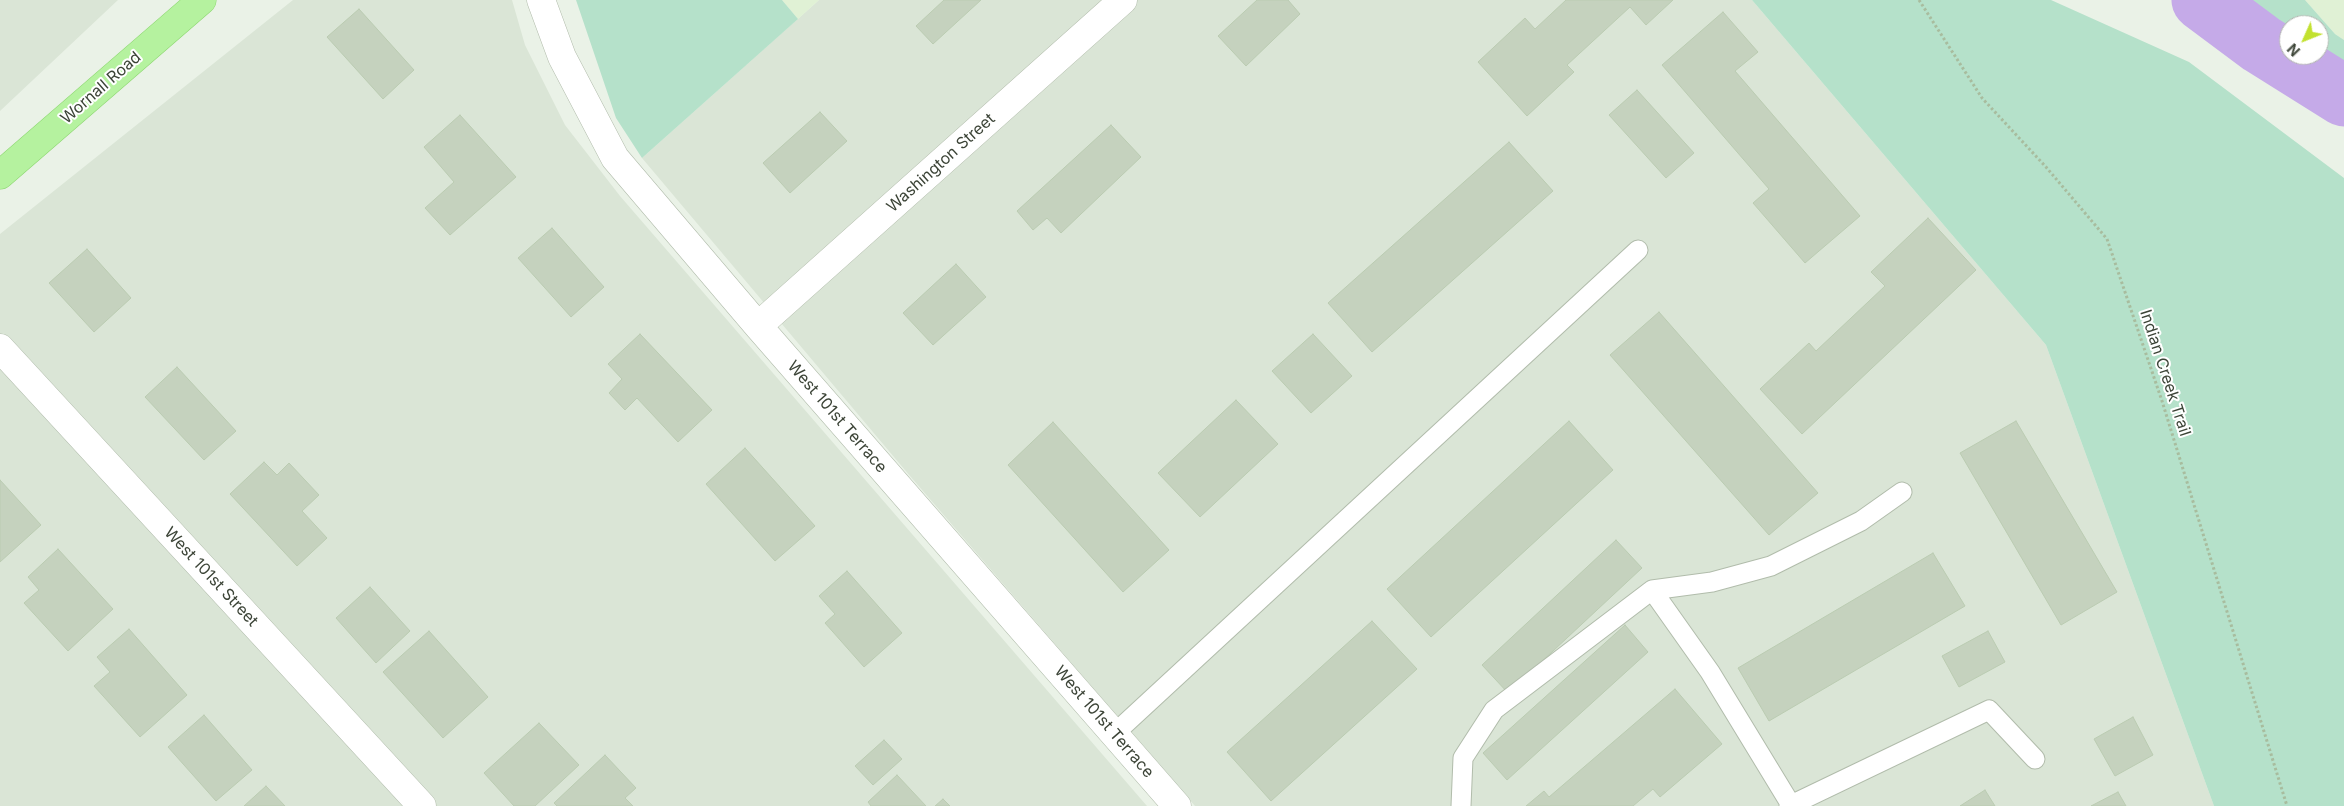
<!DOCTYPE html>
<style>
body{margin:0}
#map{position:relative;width:2344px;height:806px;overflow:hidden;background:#eaf2e7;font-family:Inter,sans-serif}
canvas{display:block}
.north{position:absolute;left:2279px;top:15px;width:50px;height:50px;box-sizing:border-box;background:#fff;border:1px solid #b1b4af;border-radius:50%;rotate:226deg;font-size:14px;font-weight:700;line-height:20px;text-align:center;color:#3c4437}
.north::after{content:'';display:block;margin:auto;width:18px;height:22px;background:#c2e12f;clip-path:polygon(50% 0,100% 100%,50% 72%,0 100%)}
</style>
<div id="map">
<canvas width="2344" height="806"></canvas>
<div class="north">N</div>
</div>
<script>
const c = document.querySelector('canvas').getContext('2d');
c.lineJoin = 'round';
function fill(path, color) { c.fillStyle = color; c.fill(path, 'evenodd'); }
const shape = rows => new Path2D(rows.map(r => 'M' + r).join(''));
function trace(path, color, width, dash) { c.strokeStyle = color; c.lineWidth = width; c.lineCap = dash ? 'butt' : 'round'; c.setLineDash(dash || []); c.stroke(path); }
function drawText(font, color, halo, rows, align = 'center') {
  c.font = font + ' Inter,sans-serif'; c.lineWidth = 4; c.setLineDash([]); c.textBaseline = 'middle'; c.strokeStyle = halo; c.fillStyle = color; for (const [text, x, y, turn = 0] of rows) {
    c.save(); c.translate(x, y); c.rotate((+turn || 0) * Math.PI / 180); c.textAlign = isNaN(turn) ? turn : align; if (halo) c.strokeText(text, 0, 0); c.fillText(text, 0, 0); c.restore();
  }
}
fill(shape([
 [0,0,118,0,0,111],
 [293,0,512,0,525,45,565,125,620,196,1147,806,0,806,0,234],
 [819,0,1752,0,2046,345,2214,806,1195,806,910,476,642,158]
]), '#dae5d6');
fill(shape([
 [782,0,819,0,798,19],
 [2305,0,2344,0,2344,40,2335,34]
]), '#e0f1d5');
fill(shape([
 [576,0,782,0,798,19,642,158,616,118],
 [1752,0,2051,0,2189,62,2344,178,2344,806,2214,806,2046,345],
 [2237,0,2305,0,2335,34,2344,40,2344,72,2316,55,2319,55,2319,25,2289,25,2289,36]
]), '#b5e1ca');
trace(shape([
 [2202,0,2261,44,2344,96]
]), '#c5aae8', 61);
const building = shape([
 [944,0,981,0,933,44,916,26,944,0],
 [1257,0,1288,0,1300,14,1246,66,1218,36,1257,0],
 [1566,0,1673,0,1646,25,1630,7,1567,65,1574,72,1527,116,1478,62,1525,18,1535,29,1566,0],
 [359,9,414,70,383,99,327,37,359,9],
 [1723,12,1758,52,1735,71,1860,216,1805,263,1753,203,1769,189,1662,65,1723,12],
 [1637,90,1694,153,1666,178,1609,115,1637,90],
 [820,112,847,141,790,193,763,163,820,112],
 [460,115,516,177,450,235,425,208,454,182,424,147,460,115],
 [1111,125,1141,157,1061,233,1047,218,1033,230,1017,211,1111,125],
 [1509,142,1553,191,1372,352,1328,303,1509,142],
 [1928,218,1976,270,1802,434,1760,389,1809,343,1816,351,1885,286,1871,272,1928,218],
 [552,228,604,287,571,317,518,258,552,228],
 [87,249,131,298,94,332,49,283,87,249],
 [956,264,986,297,933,345,903,313,956,264],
 [1659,312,1818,493,1769,535,1610,355,1659,312],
 [640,334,712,410,678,442,637,398,625,410,609,393,622,379,608,364,640,334],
 [1313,334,1352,376,1311,413,1272,371,1313,334],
 [177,367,236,431,204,460,145,397,177,367],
 [1236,400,1278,444,1200,517,1158,473,1236,400],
 [1569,421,1613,470,1431,637,1387,589,1569,421],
 [2016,421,2117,592,2061,625,1960,453,2016,421],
 [1053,422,1169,550,1123,592,1008,465,1053,422],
 [745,448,815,526,775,561,706,484,745,448],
 [264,462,277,475,289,463,319,495,302,511,327,538,297,566,230,494,264,462],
 [0,480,41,525,0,562,0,480],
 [1616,540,1642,568,1508,693,1482,665,1616,540],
 [58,549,113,609,68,651,24,603,39,590,28,577,58,549],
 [1933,553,1965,606,1769,721,1738,668,1933,553],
 [847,571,902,633,864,667,825,623,835,614,819,596,847,571],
 [370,587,410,631,376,663,336,618,370,587],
 [1372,621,1417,669,1271,801,1227,752,1372,621],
 [1625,625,1648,652,1507,780,1483,753,1625,625],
 [129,629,187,695,140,737,94,686,110,672,97,657,129,629],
 [429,631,488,697,443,738,383,672,429,631],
 [1988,631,2005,662,1959,687,1942,656,1988,631],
 [1675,689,1722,744,1660,797,1653,789,1633,806,1526,806,1544,791,1549,797,1675,689],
 [204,715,252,770,216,801,168,747,204,715],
 [2133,717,2153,755,2115,776,2094,739,2133,717],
 [539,723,579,765,535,806,514,806,484,773,539,723],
 [884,740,902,759,873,785,855,766,884,740],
 [605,755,636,788,625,798,633,806,557,806,554,803,605,755],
 [897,775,926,806,871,806,868,802,897,775],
 [266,786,285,806,244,806,266,786],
 [1985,790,1995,806,1960,806,1985,790],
 [2118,792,2126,806,2091,806,2118,792],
 [943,799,950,806,935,806,943,799]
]);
fill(building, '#c5d2be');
trace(building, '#bbccb2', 1);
const service = shape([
 [1652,590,1710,672,1791,805],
 [1114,734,1638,250],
 [1461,806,1463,758,1494,710,1652,590,1712,582,1771,566,1861,521,1902,492],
 [1789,806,1989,710,2035,759]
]);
const minor = shape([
 [541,0,562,57,615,158,758,326,1177,806],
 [758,326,1123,0],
 [0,348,422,806]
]);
const primary = shape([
 [0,175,202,0]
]);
trace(service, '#b1bcab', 21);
trace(minor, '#b1bcab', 29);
trace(primary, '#8dd671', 29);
trace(shape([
 [1919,0,1982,98,2046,167,2107,239,2162,401,2287,806]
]), '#a8bc9e', 3, [2.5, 2.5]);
trace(service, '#fff', 19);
trace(minor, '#fff', 28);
trace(primary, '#b5f29f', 28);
drawText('16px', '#3c4437', '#fff', [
 ["Wornall Road",101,88,-41],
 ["Washington Street",941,163,-42],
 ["Indian Creek Trail",2165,373,72],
 ["West 101st Terrace",837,417,49],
 ["West 101st Street",211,577,47],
 ["West 101st Terrace",1104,722,49]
]);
</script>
